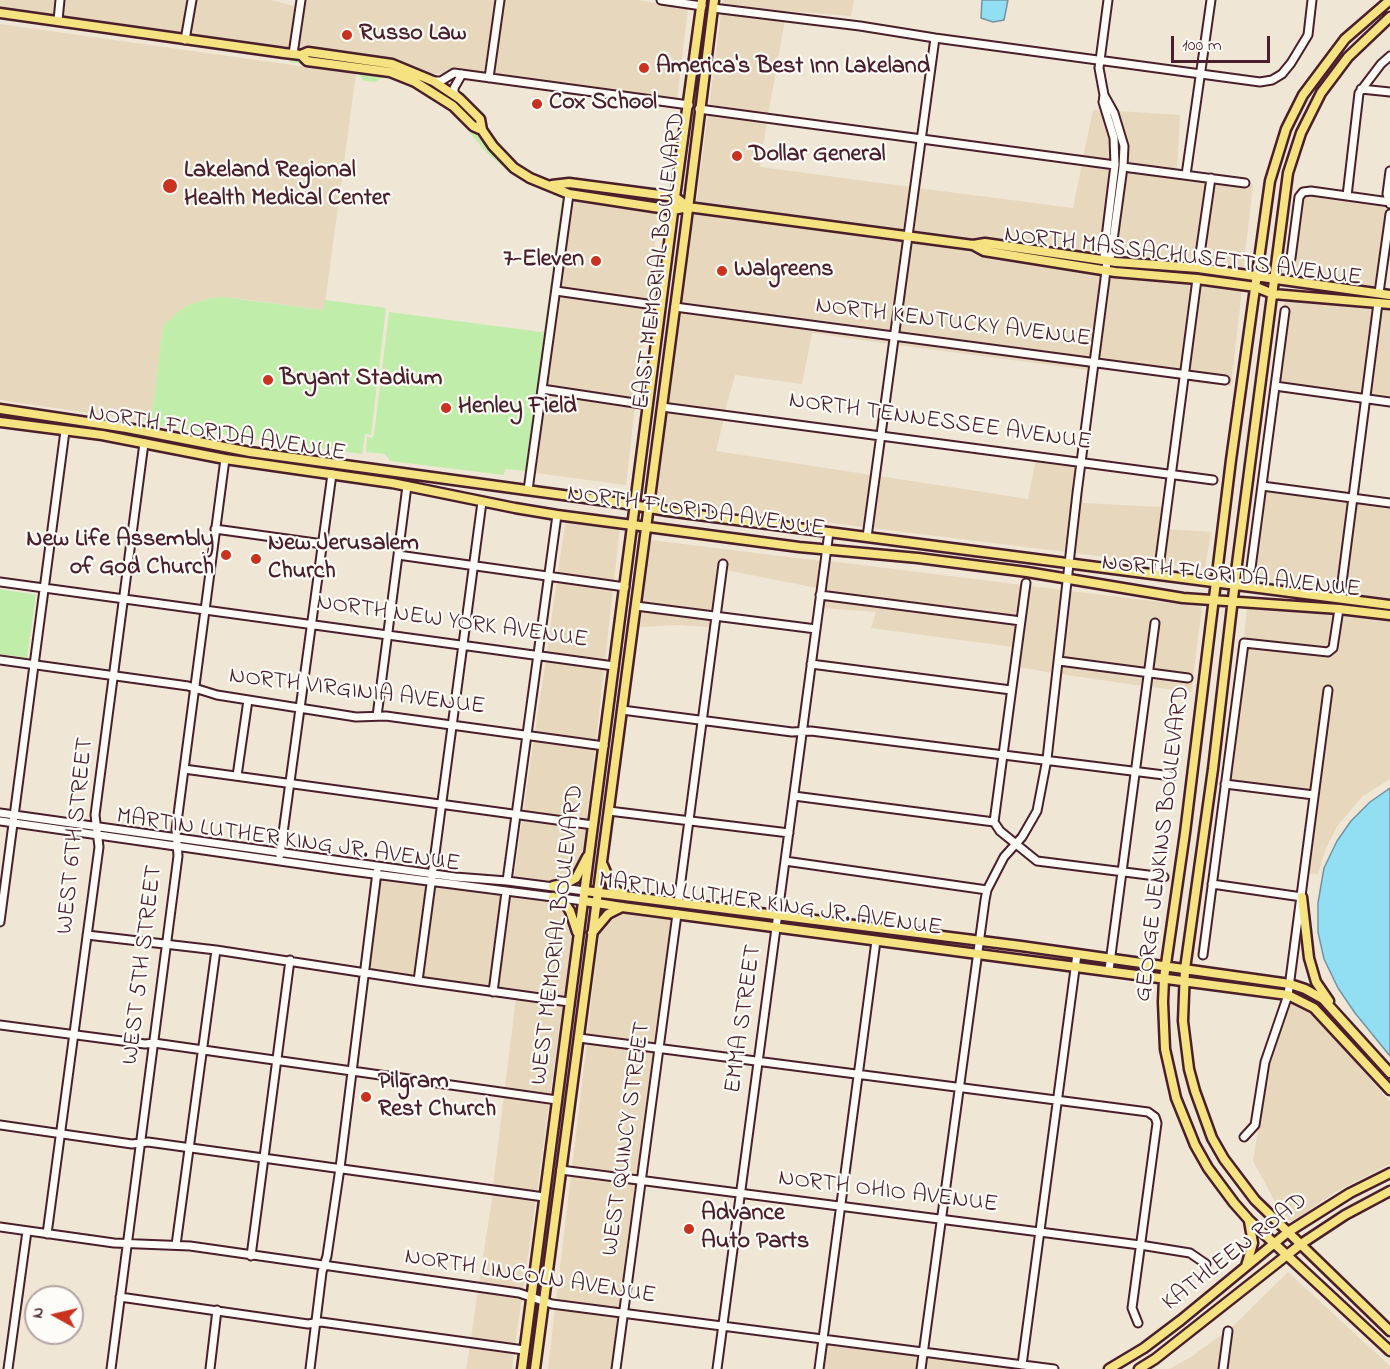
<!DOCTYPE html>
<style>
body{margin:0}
#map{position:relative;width:1390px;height:1369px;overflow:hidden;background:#f0e6d5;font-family:"Indie Flower",sans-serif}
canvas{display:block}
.north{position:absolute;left:24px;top:1285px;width:60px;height:60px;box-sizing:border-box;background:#fdfcf7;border:2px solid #b5a4a5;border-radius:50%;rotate:278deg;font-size:16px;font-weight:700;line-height:24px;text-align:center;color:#4a1f2b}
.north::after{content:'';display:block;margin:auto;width:21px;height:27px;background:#c8321e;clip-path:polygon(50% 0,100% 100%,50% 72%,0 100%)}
.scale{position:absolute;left:1171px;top:36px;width:99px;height:27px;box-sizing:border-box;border:3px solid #4a1f2b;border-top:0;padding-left:8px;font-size:18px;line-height:21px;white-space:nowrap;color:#4a1f2b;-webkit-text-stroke:4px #fdfcf7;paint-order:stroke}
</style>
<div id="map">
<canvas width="1390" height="1369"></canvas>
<div class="north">N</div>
<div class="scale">100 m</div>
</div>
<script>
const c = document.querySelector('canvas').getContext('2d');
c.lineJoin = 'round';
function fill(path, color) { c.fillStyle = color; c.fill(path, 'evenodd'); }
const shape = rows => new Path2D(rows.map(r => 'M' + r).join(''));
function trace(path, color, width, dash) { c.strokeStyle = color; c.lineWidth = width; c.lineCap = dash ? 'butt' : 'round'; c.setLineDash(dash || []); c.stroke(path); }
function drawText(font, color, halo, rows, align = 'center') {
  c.font = font + ' "Indie Flower",sans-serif'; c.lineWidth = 4.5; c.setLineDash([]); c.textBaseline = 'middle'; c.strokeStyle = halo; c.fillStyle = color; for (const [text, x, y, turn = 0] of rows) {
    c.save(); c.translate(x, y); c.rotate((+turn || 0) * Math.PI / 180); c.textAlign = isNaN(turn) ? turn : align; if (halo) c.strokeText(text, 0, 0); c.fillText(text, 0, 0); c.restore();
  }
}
fill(shape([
 [0,0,56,0,54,16,0,9],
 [64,0,188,0,182,36,62,17],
 [196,0,272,0,296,7,290,50,190,37],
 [305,0,496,0,486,74,453,75,409,71,298,51],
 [504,0,637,0,688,8,677,100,494,75],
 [723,0,854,0,851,16,787,11,786,14,722,6],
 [721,13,785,20,768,115,709,107],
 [0,24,356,74,324,310,234,298,212,298,191,304,179,311,163,326,151,422,0,400],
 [1093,110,1102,111,1110,138,1111,161,1083,157],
 [1118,111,1180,115,1177,168,1183,171,1127,164,1128,146],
 [708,114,767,122,760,167,911,187,905,233,696,204],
 [1082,164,1111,167,1101,256,913,234,918,188,1073,208],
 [1126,171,1206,181,1195,264,1114,258],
 [1214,182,1248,186,1248,184,1253,185,1243,271,1203,265],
 [1305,196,1386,205,1376,289,1287,278,1289,261,1295,261,1303,199],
 [572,198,659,211,648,301,560,288],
 [695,211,904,240,891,332,682,305],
 [912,241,970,248,983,255,1101,273,1091,358,899,333],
 [1109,275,1192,282,1181,370,1098,359],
 [1200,283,1242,289,1231,386,1187,382,1188,378,1229,384,1230,378,1188,371],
 [559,295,647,308,636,399,546,386],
 [1285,298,1374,306,1363,394,1280,383,1290,308,1284,307],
 [1382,307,1390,307,1390,398,1370,396],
 [681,311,891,338,890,344,812,333,802,384,735,375,725,411,669,404],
 [898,339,1090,365,1089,370,897,345],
 [545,393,635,406,626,485,535,473],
 [668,411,724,418,716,451,871,475,863,527,656,501],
 [1036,459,1077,464,1067,552,871,528,879,476,1028,499],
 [1084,465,1083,503,1162,507,1155,563,1074,553],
 [1266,490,1349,501,1337,594,1249,582,1251,571,1255,571],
 [1356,502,1390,507,1390,601,1345,595],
 [566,519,620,527,614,581,558,572],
 [1167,529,1211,532,1205,569,1163,564],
 [651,540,821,561,817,588,726,570,727,562,720,560,713,612,643,603],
 [829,561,1022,585,1017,617,825,592],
 [557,579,613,588,605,661,547,653],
 [1029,586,1063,590,1053,673,1018,667],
 [1070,591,1202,607,1191,692,1150,687,1151,677,1191,681,1192,675,1152,670,1159,620,1152,620,1145,669,1063,658],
 [824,599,1016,623,1013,647,871,628,876,612,823,608],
 [1247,606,1334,612,1330,646,1326,649,1244,640],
 [642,610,712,619,711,627,679,625,640,627],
 [1338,616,1390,621,1390,779,1363,796,1338,825,1326,848,1318,874,1304,873,1313,795,1225,784,1244,643,1328,652,1333,647],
 [546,659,604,668,596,741,535,732],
 [1062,665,1144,676,1142,686,1061,674],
 [534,739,595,748,586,821,523,813],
 [522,820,586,828,582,858,573,876,553,883,514,878],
 [380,878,426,883,414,977,368,970],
 [434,885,502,895,489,988,422,978],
 [509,896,552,900,563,907,567,912,573,931,564,998,497,989],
 [623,911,673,917,657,1045,587,1036,600,930,611,917],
 [516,998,563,1005,550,1095,505,1088],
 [1291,1002,1308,1008,1390,1102,1390,1164,1335,1192,1294,1221,1285,1220,1253,1161,1269,1063],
 [587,1042,656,1051,639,1176,572,1168],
 [504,1095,549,1102,537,1192,493,1186],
 [571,1175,638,1183,620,1310,556,1301],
 [493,1193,536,1199,523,1290,479,1284],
 [1288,1272,1390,1366,1390,1369,1227,1369,1231,1328],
 [478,1290,522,1297,515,1345,471,1339],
 [555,1308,619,1317,612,1369,548,1369],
 [1224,1333,1219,1369,1169,1369,1191,1357],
 [826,1343,919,1355,917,1369,823,1369],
 [470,1346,514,1352,512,1369,466,1369],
 [927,1356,1029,1369,925,1369]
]), '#e6d7bd');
fill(shape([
 [291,57,390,71,461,113,488,150,503,161,563,195,527,471,505,469,504,475,390,461,385,454,366,452,367,437,372,438,374,435,389,312,541,332,544,331,562,197,536,187,506,170,484,150,454,113,427,94,410,85,384,76,375,82,364,81,357,72,290,62],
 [223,297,324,310,325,300,386,308,371,435,365,434,362,454,155,425,151,422,163,326,179,311,191,304,212,298],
 [0,589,36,595,27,658,0,654]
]), '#c0edaa');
const water = shape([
 [982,0,1008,0,1004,20,993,22,981,18,982,0],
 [1390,788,1390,1056,1355,1013,1338,988,1324,959,1318,932,1318,903,1324,868,1337,841,1351,821,1370,802,1390,788]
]);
fill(water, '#92def3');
trace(water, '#7592a3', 1.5);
const minor = shape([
 [661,0,702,6],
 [713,8,860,26,935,38,1260,82,1272,80,1282,74,1291,63,1308,35,1312,0],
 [58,20,60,0],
 [185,40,192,0],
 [293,54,301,0],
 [489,78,500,0],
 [433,81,441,81,454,73,689,105],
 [1361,89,1390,92],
 [1104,95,1114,113,1124,146,1123,167,1111,255,1107,260],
 [459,98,454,93,454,88,462,74],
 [699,109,1115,165],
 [1123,167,1245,183],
 [1390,171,1387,194,1390,204],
 [1186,175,1211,0],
 [1347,196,1359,93,1381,64,1390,56],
 [1291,258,1299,197,1303,192,1311,191,1390,202],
 [1198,268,1211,178],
 [556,291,661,306],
 [1379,293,1390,214],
 [675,307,1225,380],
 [1275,386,1390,402],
 [542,389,648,405],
 [662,407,1213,480],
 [1262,486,1390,503],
 [528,490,569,194],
 [215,529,323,544],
 [867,537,935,38],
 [398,555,625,587],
 [1251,568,1285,311],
 [1158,575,1197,279],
 [0,582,614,666],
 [820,595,1021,621],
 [1340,598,1378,303],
 [636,606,816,629],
 [0,660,188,686,217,695,356,717,386,716,604,746],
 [1059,661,1188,678],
 [811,664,1011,690],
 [622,710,792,732,811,731,1172,776],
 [377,716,407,486],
 [184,769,593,825],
 [237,776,248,700],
 [1225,784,1314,795],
 [794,796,994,822],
 [609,811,789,833],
 [0,813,455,877,507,881,585,891],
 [0,821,343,870,584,901],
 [994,822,1026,583],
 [994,822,1000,831,1037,861,1164,877],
 [280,855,332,474],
 [785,861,987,890],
 [507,881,557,515],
 [1212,884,1302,897],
 [678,903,723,564],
 [0,922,65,431],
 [87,935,216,950,418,981,569,1002],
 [1203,955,1244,643,1328,652,1333,648,1339,609],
 [1109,970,1155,623],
 [418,981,482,502],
 [493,992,506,892],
 [0,1025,145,1044,154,1043,557,1100],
 [579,1038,1148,1112,1155,1117,1157,1123,1132,1308,1138,1323],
 [0,1125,132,1144,148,1142,544,1197],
 [1244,1137,1255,1125,1265,1062,1288,995,1328,690],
 [561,1170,1140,1245,1190,1253,1206,1264],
 [0,1227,114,1243,190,1246,519,1293,552,1304,1054,1369],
 [47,1234,99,847,95,815,144,443],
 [176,1245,216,950],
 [251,1256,290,960],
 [120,1297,308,1324,321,1322,524,1350],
 [1022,1365,1077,954],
 [8,1369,27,1231],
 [111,1369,178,856,176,830,179,807,225,459],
 [210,1369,217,1310],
 [310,1369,322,1272,327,1256,340,1168,377,872],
 [616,1369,677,914],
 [717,1369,829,532],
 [819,1369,876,941],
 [921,1369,985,900,987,890,1004,857,1022,837,1037,811,1047,759,1077,493,1105,279,1107,260,1104,254,1115,165,1114,138,1103,102,1104,95,1099,68,1108,0],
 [1223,1369,1228,1331]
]);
const major = shape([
 [1390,0,1345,39,1303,95,1286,129,1270,181,1231,460,1185,833,1164,978,1163,1002,1165,1049,1176,1098,1195,1145,1208,1168,1234,1203,1249,1220,1390,1351],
 [0,13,284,53,301,55,308,52,392,64,433,81,460,99,480,119,482,130,493,146,514,168,530,178,569,194,673,210,688,207,973,245,985,243,1116,262,1198,268,1390,295],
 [1390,17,1348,57,1321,93,1301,133,1288,173,1237,564,1213,769,1185,969,1183,1021,1189,1069,1195,1091,1212,1138,1224,1159,1255,1200,1390,1331],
 [301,55,307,61,390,72,415,82,453,106,473,126,482,130],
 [552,185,569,183,675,197,688,207],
 [973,245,984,251,1115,272,1197,279,1256,287,1273,294,1390,304],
 [0,409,127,428,250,452,621,503,667,511,1390,605],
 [0,422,102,435,225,459,392,483,515,508,557,515,799,547,918,558,1027,572,1183,598,1339,609,1390,615],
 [603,865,611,884,618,892,624,894],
 [553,886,567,883,576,878,587,857],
 [585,891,1021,946,1290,984,1305,989,1323,999,1390,1073],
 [553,897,566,905,570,911,577,932],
 [1302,897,1309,958,1316,982,1329,1001],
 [584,901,622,907,1288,995,1314,1008,1390,1090],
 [592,933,608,914,622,907],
 [1246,1266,1253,1243,1249,1221],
 [522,1369,675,197,702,0],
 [535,1369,686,225,714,0],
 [1109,1369,1144,1348,1181,1320,1288,1232,1350,1193,1390,1173],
 [1139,1369,1155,1359,1301,1244,1345,1215,1390,1191]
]);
trace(minor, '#4a1f2b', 11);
trace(major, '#4a1f2b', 13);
trace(minor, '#fdfcf7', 7);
trace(major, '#f5e382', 8);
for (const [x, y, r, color] of [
 [347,35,6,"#c8321e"],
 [644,68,6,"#c8321e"],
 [537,104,6,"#c8321e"],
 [737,156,6,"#c8321e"],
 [170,186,8,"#c8321e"],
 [596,261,6,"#c8321e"],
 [722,271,6,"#c8321e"],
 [268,380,6,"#c8321e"],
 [446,408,6,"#c8321e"],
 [226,555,6,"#c8321e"],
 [256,559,6,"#c8321e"],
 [366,1097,6,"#c8321e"],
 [689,1229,6,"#c8321e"]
]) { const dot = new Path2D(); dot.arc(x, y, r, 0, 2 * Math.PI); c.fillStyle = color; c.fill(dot); trace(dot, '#fdfcf7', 2); }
drawText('bold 24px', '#4a1f2b', '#fdfcf7', [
 ["Russo Law",359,35],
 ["America's Best Inn Lakeland",656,68],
 ["Cox School",549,104],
 ["Dollar General",749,156],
 ["Lakeland Regional",184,172],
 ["Health Medical Center",184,200],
 ["7-Eleven",584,261,"right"],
 ["Walgreens",734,271],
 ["Bryant Stadium",280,380],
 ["Henley Field",458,408],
 ["New Life Assembly",214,541,"right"],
 ["of God Church",214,569,"right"],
 ["New Jerusalem",268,545],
 ["Church",268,573],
 ["Pilgram",378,1083],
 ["Rest Church",378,1111],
 ["Advance",701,1215],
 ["Auto Parts",701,1243]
], 'left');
drawText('24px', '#4a1f2b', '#fdfcf7', [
 ["NORTH MASSACHUSETTS AVENUE",1183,258,7],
 ["EAST MEMORIAL BOULEVARD",661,261,-83],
 ["NORTH KENTUCKY AVENUE",953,324,7],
 ["NORTH TENNESSEE AVENUE",940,423,8],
 ["NORTH FLORIDA AVENUE",217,435,9],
 ["NORTH FLORIDA AVENUE",696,513,8],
 ["NORTH FLORIDA AVENUE",1231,578,6],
 ["NORTH NEW YORK AVENUE",452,623,8],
 ["NORTH VIRGINIA AVENUE",357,693,7],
 ["WEST 6TH STREET",77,836,-84],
 ["MARTIN LUTHER KING JR. AVENUE",288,842,8],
 ["GEORGE JENKINS BOULEVARD",1164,844,-83],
 ["MARTIN LUTHER KING JR. AVENUE",770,906,8],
 ["WEST MEMORIAL BOULEVARD",559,935,-83],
 ["WEST 5TH STREET",144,965,-83],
 ["EMMA STREET",745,1019,-82],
 ["WEST QUINCY STREET",628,1139,-82],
 ["NORTH OHIO AVENUE",888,1193,7],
 ["KATHLEEN ROAD",1236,1253,-38],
 ["NORTH LINCOLN AVENUE",530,1278,9]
]);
</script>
